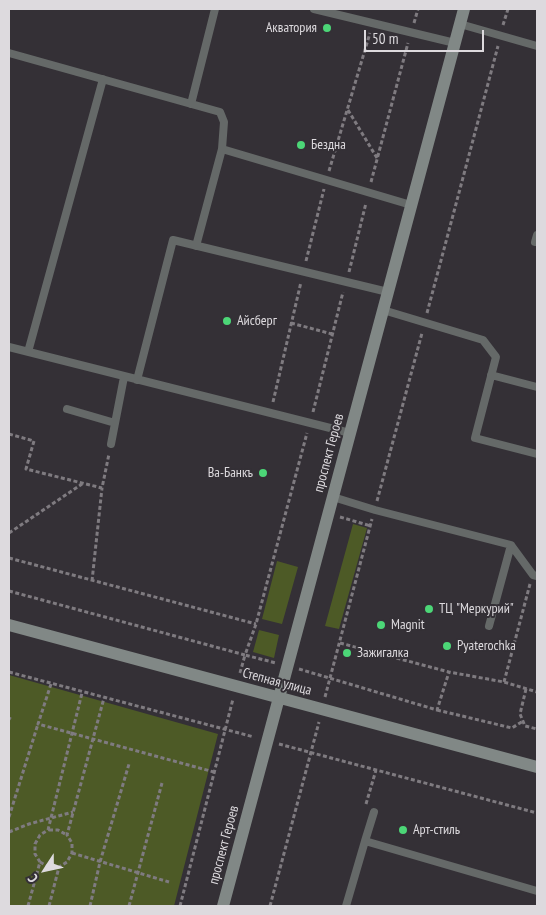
<!DOCTYPE html>
<meta charset="utf-8">
<style>
body{margin:0}
#map{position:relative;width:546px;height:915px;overflow:hidden;background:#343036;font-family:"PT Sans Narrow",sans-serif}
canvas{display:block}
.frame{position:absolute;inset:0;border:10px solid #dddade;pointer-events:none}
.north{position:absolute;left:20px;top:845px;width:50px;height:50px;-webkit-text-stroke:4px #343036;paint-order:stroke;rotate:235deg;font-size:14px;font-weight:700;line-height:20px;text-align:center;color:#dddade}
.north::after{content:'';display:block;margin:auto;width:18px;height:22px;background:#dddade;clip-path:polygon(50% 0,100% 100%,50% 72%,0 100%)}
.scale{position:absolute;left:364px;top:30px;width:120px;height:22px;box-sizing:border-box;border:2px solid #dddade;border-top:0;padding-left:6px;font-size:15px;line-height:18px;white-space:nowrap;color:#dddade;-webkit-text-stroke:4px #343036;paint-order:stroke}
</style>
<div id="map">
<canvas width="546" height="915"></canvas>
<div class="frame"></div>
<div class="north">С</div>
<div class="scale">50 m</div>
</div>
<script>
const c = document.querySelector('canvas').getContext('2d');
c.lineJoin = 'round';
function fill(path, color) { c.fillStyle = color; c.fill(path, 'evenodd'); }
const shape = rows => new Path2D(rows.map(r => 'M' + r).join(''));
function trace(path, color, width, dash) { c.strokeStyle = color; c.lineWidth = width; c.lineCap = dash ? 'butt' : 'round'; c.setLineDash(dash || []); c.stroke(path); }
function drawText(font, color, halo, rows, align = 'center') {
  c.font = font + ' "PT Sans Narrow",sans-serif'; c.lineWidth = 4; c.setLineDash([]); c.textBaseline = 'middle'; c.strokeStyle = halo; c.fillStyle = color; for (const [text, x, y, turn = 0] of rows) {
    c.save(); c.translate(x, y); c.rotate((+turn || 0) * Math.PI / 180); c.textAlign = isNaN(turn) ? turn : align; if (halo) c.strokeText(text, 0, 0); c.fillText(text, 0, 0); c.restore();
  }
}
fill(shape([
 [353,524,367,528,339,629,325,626],
 [277,561,298,567,282,624,262,619],
 [259,630,279,635,274,658,253,652],
 [9,675,218,734,174,906,9,906]
]), '#4d5a26');
trace(shape([
 [414,23,418,9],
 [503,25,508,9],
 [348,110,377,158],
 [329,171,370,33],
 [371,182,408,43],
 [306,261,324,189],
 [349,272,366,203],
 [427,313,498,46],
 [291,323,332,334],
 [273,402,301,282],
 [313,412,343,292],
 [9,434,34,441,26,469,102,488,109,454],
 [377,501,422,333],
 [340,517,371,526],
 [9,533,82,484],
 [9,558,256,624],
 [92,581,102,488],
 [9,591,245,655,256,624,307,433],
 [340,643,449,672,504,682,537,692],
 [299,669,437,710,449,672],
 [9,672,254,737],
 [240,673,245,655,276,663],
 [504,682,530,584],
 [51,684,38,724,214,772],
 [526,689,520,714,525,726,537,729],
 [325,697,372,519],
 [437,710,512,728,523,721],
 [9,718,11,719],
 [279,744,537,813],
 [366,804,376,770],
 [9,817,38,724],
 [49,830,58,830,67,835],
 [9,832,29,824,73,812],
 [72,853,169,882],
 [40,862,49,867,59,867],
 [28,906,40,862,35,854,35,844,40,835,48,830,82,693],
 [49,906,59,867,67,862,72,853,72,843,67,835,104,698],
 [90,906,100,862,129,764],
 [129,906,162,783],
 [180,906,233,699],
 [270,906,319,722]
]), '#7f7b80', 3, [4, 2.5]);
trace(shape([
 [314,9,455,43],
 [460,24,537,46],
 [9,53,220,112,224,122,222,149,411,205],
 [191,104,215,9],
 [535,242,537,235],
 [196,246,222,149],
 [383,310,483,340,496,357,475,438,537,454],
 [9,347,350,433],
 [28,352,103,79],
 [491,375,537,387],
 [137,380,173,240,388,292],
 [67,409,115,423],
 [111,444,124,377],
 [333,497,375,510,511,545,533,575,537,576],
 [489,626,511,545],
 [365,841,374,812],
 [346,906,365,841,537,891]
]), '#656968', 8);
trace(shape([
 [9,625,537,767],
 [223,906,464,9]
]), '#818886', 12);
for (const [x, y, r, color] of [
 [327,28,5,"#4cd677"],
 [301,145,5,"#4cd677"],
 [227,321,5,"#4cd677"],
 [263,473,5,"#4cd677"],
 [429,609,5,"#4cd677"],
 [381,625,5,"#4cd677"],
 [447,646,5,"#4cd677"],
 [347,653,5,"#4cd677"],
 [403,830,5,"#4cd677"]
]) { const dot = new Path2D(); dot.arc(x, y, r, 0, 2 * Math.PI); c.fillStyle = color; c.fill(dot); trace(dot, '#343036', 2); }
drawText('14px', '#dddade', '#343036', [
 ["Акватория",317,28,"right"],
 ["Бездна",311,145],
 ["Айсберг",237,321],
 ["Ва-Банкъ",253,473,"right"],
 ["ТЦ \"Меркурий\"",439,609],
 ["Magnit",391,625],
 ["Pyaterochka",457,646],
 ["Зажигалка",357,653],
 ["Арт-стиль",413,830]
], 'left');
drawText('14px', '#dddade', '#343036', [
 ["проспект Героев",329,453,-75],
 ["Степная улица",277,682,15],
 ["проспект Героев",224,845,-75]
]);
</script>
